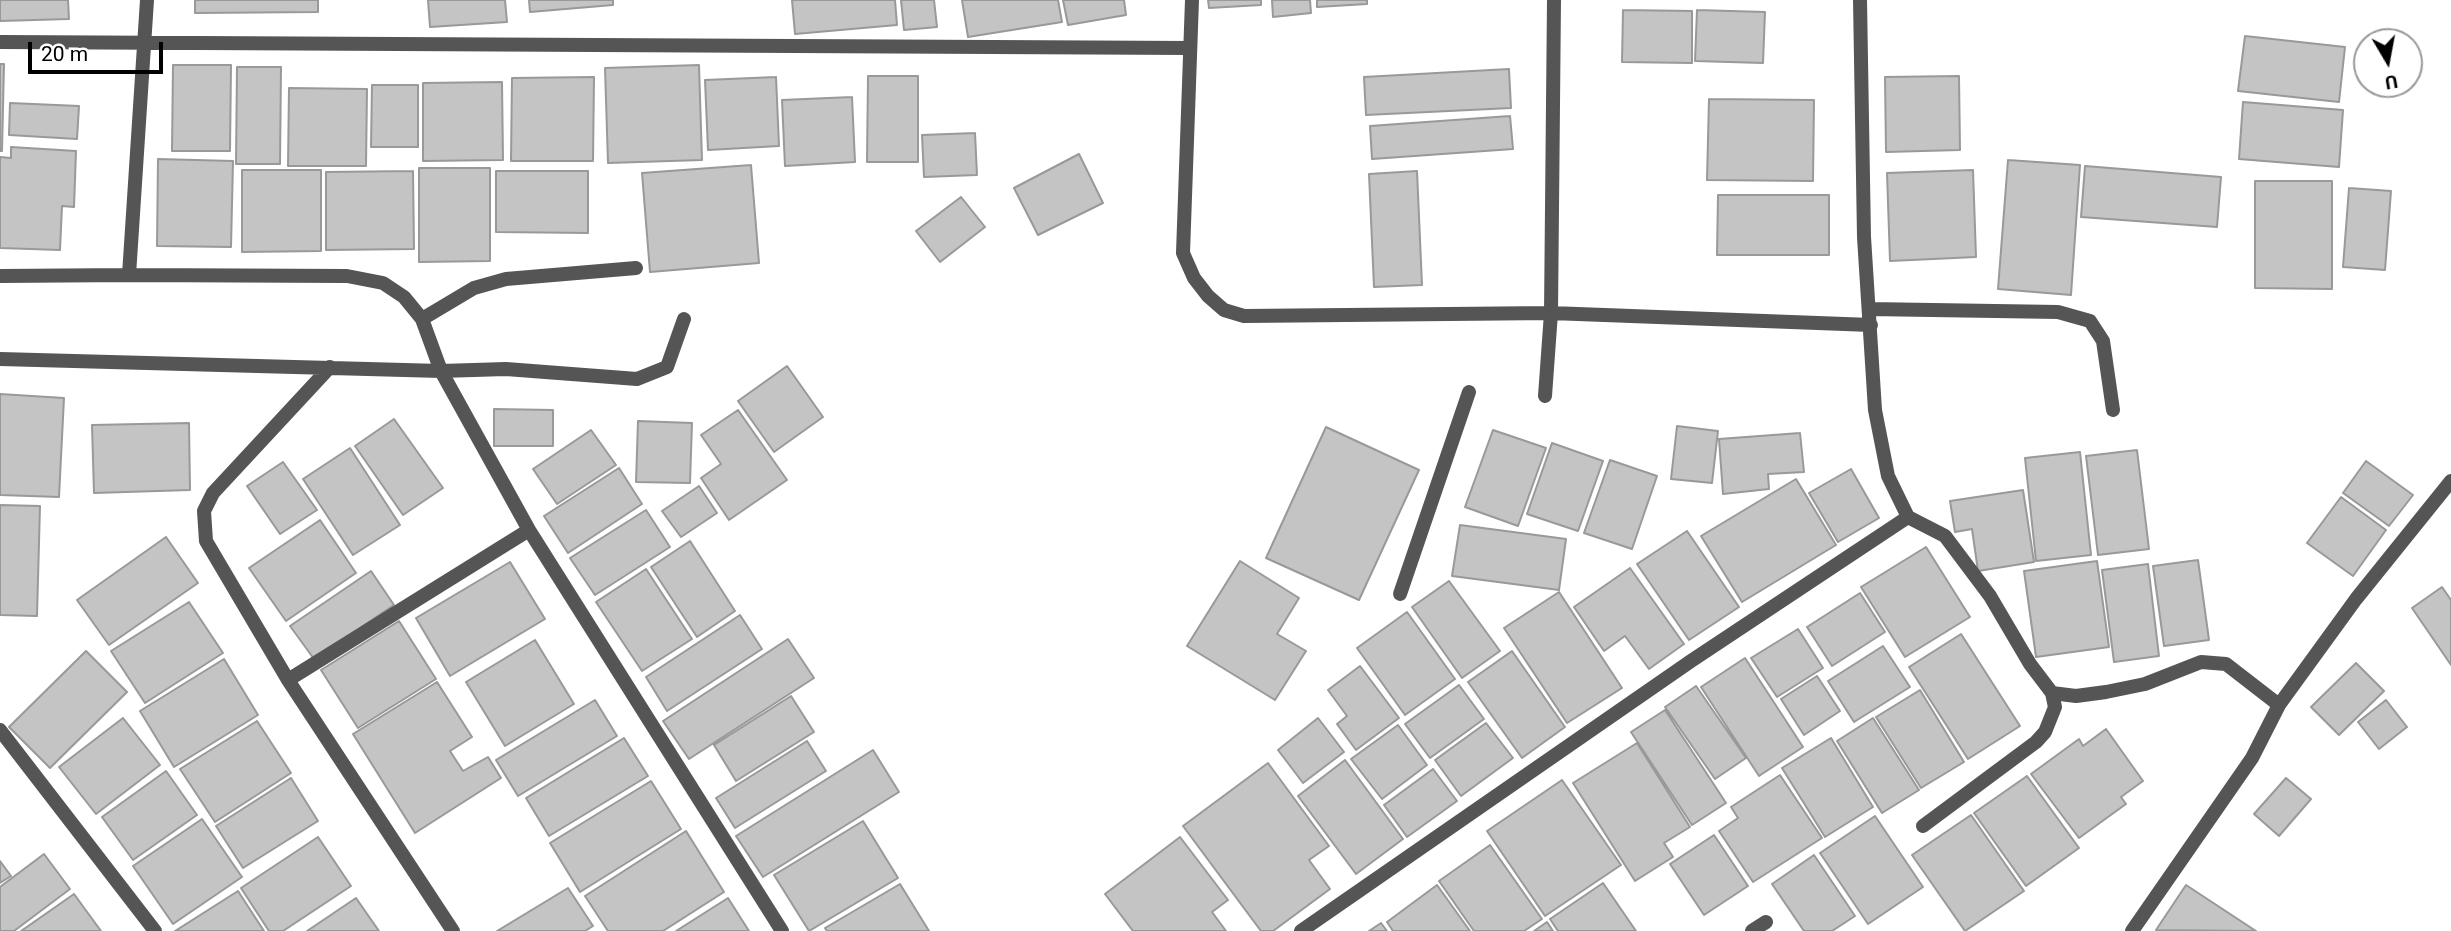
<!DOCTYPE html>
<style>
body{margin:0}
#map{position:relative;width:2451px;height:931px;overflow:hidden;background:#fff;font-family:Roboto,sans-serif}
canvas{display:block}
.north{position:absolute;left:2353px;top:28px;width:70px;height:70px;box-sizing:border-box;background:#fff;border:2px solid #999;border-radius:50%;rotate:170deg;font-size:19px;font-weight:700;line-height:28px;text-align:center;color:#000}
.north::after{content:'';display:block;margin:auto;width:24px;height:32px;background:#000;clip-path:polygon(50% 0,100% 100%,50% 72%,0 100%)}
.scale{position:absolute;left:28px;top:42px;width:135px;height:32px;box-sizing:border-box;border:4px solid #000;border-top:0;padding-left:9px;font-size:21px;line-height:24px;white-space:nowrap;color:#000;-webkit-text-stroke:5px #fff;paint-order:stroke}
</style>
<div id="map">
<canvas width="2451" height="931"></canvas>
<div class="north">U</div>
<div class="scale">20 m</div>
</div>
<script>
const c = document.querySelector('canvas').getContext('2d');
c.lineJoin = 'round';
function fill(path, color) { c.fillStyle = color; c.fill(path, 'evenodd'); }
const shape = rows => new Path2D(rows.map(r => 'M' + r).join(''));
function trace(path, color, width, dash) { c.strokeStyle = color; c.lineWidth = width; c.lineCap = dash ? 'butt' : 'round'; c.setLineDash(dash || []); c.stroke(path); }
const building = shape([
 [0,0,68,0,69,19,0,21,0,0],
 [195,0,318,0,318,12,195,13,195,0],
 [428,0,505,0,507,22,430,27,428,0],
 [529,0,613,0,613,5,530,12,529,0],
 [792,0,895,0,897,25,795,34,792,0],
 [901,0,934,0,937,27,904,30,901,0],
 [962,0,1058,0,1062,22,968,37,962,0],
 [1063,0,1124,0,1126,15,1068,25,1063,0],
 [1208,0,1261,0,1261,5,1209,8,1208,0],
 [1272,0,1310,0,1311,13,1273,17,1272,0],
 [1317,0,1367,0,1367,4,1317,7,1317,0],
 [1623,10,1692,11,1692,63,1622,62,1623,10],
 [1697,10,1765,12,1763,63,1695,61,1697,10],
 [2245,36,2345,47,2339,102,2238,91,2245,36],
 [0,64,4,64,2,151,0,151,0,64],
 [173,65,231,65,230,151,172,151,173,65],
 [699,65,702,160,608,163,605,68,699,65],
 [237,67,281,67,280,164,236,164,237,67],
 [1509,69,1511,108,1366,115,1364,77,1509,69],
 [868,76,918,76,918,162,867,162,868,76],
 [1959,76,1960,150,1886,152,1885,77,1959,76],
 [594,77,593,161,511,161,512,78,594,77],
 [776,77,779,146,708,150,705,80,776,77],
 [502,82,503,160,423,161,423,83,502,82],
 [372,85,418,85,418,147,371,147,372,85],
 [289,88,367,89,366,166,288,166,289,88],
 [852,97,855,162,785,166,782,100,852,97],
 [1709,99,1814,100,1813,181,1707,180,1709,99],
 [2243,102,2343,110,2339,167,2239,159,2243,102],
 [10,103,79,106,77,139,9,135,10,103],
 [1510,116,1513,149,1372,159,1370,126,1510,116],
 [975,133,977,175,924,177,922,135,975,133],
 [11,147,76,151,74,207,62,206,60,250,0,248,0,157,11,158,11,147],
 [1079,154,1103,203,1038,235,1014,188,1079,154],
 [158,159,233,161,231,247,157,246,158,159],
 [2008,160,2080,165,2071,295,1998,289,2008,160],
 [751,165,759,263,650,272,642,173,751,165],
 [2085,166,2221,177,2217,227,2081,217,2085,166],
 [419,168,490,168,490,261,419,262,419,168],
 [242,170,321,170,321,251,242,252,242,170],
 [1973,170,1976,257,1890,261,1887,173,1973,170],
 [413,171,414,249,326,250,326,172,413,171],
 [496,171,588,171,588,233,496,232,496,171],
 [1417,171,1422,285,1374,287,1369,174,1417,171],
 [2255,181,2332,181,2332,289,2255,288,2255,181],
 [2349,188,2391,191,2385,270,2343,267,2349,188],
 [1718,195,1829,195,1829,255,1717,255,1718,195],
 [961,197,985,227,940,262,916,231,961,197],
 [787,366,823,417,774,452,738,401,787,366],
 [0,394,64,398,59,497,0,495,0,394],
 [494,409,553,410,553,446,494,446,494,409],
 [738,410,787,480,729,520,701,478,721,464,701,435,738,410],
 [394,419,443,488,403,515,355,446,394,419],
 [638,421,692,423,690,483,636,482,638,421],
 [189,423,190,490,94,493,92,425,189,423],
 [1677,426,1718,431,1712,483,1671,479,1677,426],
 [1326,427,1419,470,1359,600,1266,558,1326,427],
 [591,430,616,465,557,504,533,469,591,430],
 [1493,430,1546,448,1518,526,1465,507,1493,430],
 [1800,433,1804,472,1768,474,1769,489,1723,494,1719,439,1800,433],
 [1552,443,1603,461,1578,531,1527,514,1552,443],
 [350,448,400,525,353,555,303,479,350,448],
 [2137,450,2149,549,2098,555,2086,456,2137,450],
 [2080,452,2091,555,2036,561,2025,458,2080,452],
 [1610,460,1657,476,1632,549,1584,533,1610,460],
 [2366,461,2413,495,2389,526,2343,493,2366,461],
 [283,462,317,510,280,534,247,486,283,462],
 [619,468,642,504,568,553,544,516,619,468],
 [1851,469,1879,518,1838,542,1809,493,1851,469],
 [1796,479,1836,545,1742,602,1701,536,1796,479],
 [699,486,717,513,681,537,662,511,699,486],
 [2023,490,2034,562,1978,571,1972,529,1955,532,1950,501,2023,490],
 [2341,497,2386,530,2353,576,2307,543,2341,497],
 [0,505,40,506,37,616,0,615,0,505],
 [646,510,670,547,595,595,570,558,646,510],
 [320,520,356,573,286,621,249,568,320,520],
 [1460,525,1566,539,1559,590,1452,576,1460,525],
 [1687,531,1739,607,1689,640,1637,564,1687,531],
 [166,537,198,583,109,645,77,600,166,537],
 [690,541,735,611,697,637,651,567,690,541],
 [1926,547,1970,617,1905,657,1861,587,1926,547],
 [2198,560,2209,640,2164,646,2153,566,2198,560],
 [1240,561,1299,598,1277,634,1306,651,1275,700,1187,646,1240,561],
 [2097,561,2109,647,2036,657,2024,571,2097,561],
 [510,562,545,619,450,676,416,618,510,562],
 [2148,564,2159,656,2114,662,2102,570,2148,564],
 [1630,568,1684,644,1649,669,1625,636,1604,651,1574,607,1630,568],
 [646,569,692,639,642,671,596,602,646,569],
 [371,571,394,605,314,659,290,626,371,571],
 [1449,581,1500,651,1462,678,1412,607,1449,581],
 [2442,587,2451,600,2451,665,2412,608,2442,587],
 [1559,592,1622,688,1567,723,1504,628,1559,592],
 [1860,593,1885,632,1832,666,1807,627,1860,593],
 [189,602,223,653,145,703,111,651,189,602],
 [1407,612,1455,679,1405,715,1357,648,1407,612],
 [740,615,762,649,667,711,646,677,740,615],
 [399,621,436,679,358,728,321,670,399,621],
 [1798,629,1823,668,1777,697,1751,658,1798,629],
 [1961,634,2020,726,1968,759,1909,667,1961,634],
 [788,639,814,678,689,759,663,721,788,639],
 [535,640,574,704,505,746,466,682,535,640],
 [1883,646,1910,687,1854,722,1828,681,1883,646],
 [86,651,127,692,50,768,9,727,86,651],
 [1512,651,1565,727,1522,758,1468,682,1512,651],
 [1745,658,1803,747,1759,776,1701,687,1745,658],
 [224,659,258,715,174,767,140,711,224,659],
 [2356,663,2384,691,2339,735,2311,707,2356,663],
 [1360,666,1399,718,1356,750,1337,724,1347,716,1328,690,1360,666],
 [1817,676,1840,711,1804,735,1781,699,1817,676],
 [437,682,472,737,450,751,463,771,488,757,501,778,415,833,353,734,437,682],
 [1459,685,1484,719,1430,758,1405,724,1459,685],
 [1696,686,1746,758,1715,779,1665,707,1696,686],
 [1920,690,1964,762,1921,788,1876,717,1920,690],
 [791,696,814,732,736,781,714,745,791,696],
 [595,700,617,736,518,796,496,760,595,700],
 [2386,700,2407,727,2379,749,2358,722,2386,700],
 [1665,710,1726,803,1692,825,1631,732,1665,710],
 [123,718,160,765,96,814,59,767,123,718],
 [1318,718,1344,752,1303,783,1278,750,1318,718],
 [1873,718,1919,790,1882,813,1837,741,1873,718],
 [257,721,291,773,215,822,180,769,257,721],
 [1486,723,1513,758,1461,796,1435,760,1486,723],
 [1398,725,1427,765,1382,799,1351,759,1398,725],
 [2106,729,2143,781,2121,797,2126,804,2079,838,2031,774,2079,739,2083,746,2106,729],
 [624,738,648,776,549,836,526,798,624,738],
 [1831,738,1873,807,1825,837,1782,768,1831,738],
 [807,741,826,771,735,828,716,798,807,741],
 [1637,743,1690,827,1664,843,1673,857,1635,881,1573,783,1637,743],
 [873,750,899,792,763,877,736,836,873,750],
 [1345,760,1403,839,1356,874,1298,796,1345,760],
 [1268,763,1329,846,1309,860,1330,889,1273,931,1261,931,1183,826,1268,763],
 [1433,769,1457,801,1407,837,1384,805,1433,769],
 [166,771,197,815,133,860,102,817,166,771],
 [1780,775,1822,838,1753,882,1719,831,1738,818,1731,807,1780,775],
 [2027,776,2079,848,2026,886,1974,813,2027,776],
 [291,778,318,821,243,868,216,826,291,778],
 [2286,778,2311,799,2279,836,2254,814,2286,778],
 [1562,780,1621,865,1545,916,1487,831,1562,780],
 [651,781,681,829,580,892,550,843,651,781],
 [1971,815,2024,891,1965,931,1912,855,1971,815],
 [1875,816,1923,887,1868,924,1820,853,1875,816],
 [202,819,242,877,173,924,133,866,202,819],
 [863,821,898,878,809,931,774,875,863,821],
 [686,831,724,892,663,931,608,931,585,896,686,831],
 [1714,835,1748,886,1704,915,1670,864,1714,835],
 [318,837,351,886,283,931,269,931,241,888,318,837],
 [1180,837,1228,900,1212,912,1226,931,1133,931,1105,894,1180,837],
 [1490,845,1542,919,1524,931,1474,931,1439,881,1490,845],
 [44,854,70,889,14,931,0,931,0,887,44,854],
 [1814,855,1855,916,1832,931,1804,931,1772,884,1814,855],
 [0,861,11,876,0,883,0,861],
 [1603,883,1636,931,1558,931,1550,919,1603,883],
 [900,884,929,931,827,931,825,928,900,884],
 [1437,885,1470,931,1393,931,1387,922,1437,885],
 [2186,885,2256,931,2156,930,2186,885],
 [568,888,593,926,585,931,497,931,568,888],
 [238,891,264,931,175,931,238,891],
 [74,894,101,931,21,931,74,894],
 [356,898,379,931,307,931,356,898],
 [728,898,749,931,676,931,728,898],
 [1547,922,1553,931,1534,931,1547,922],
 [1381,923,1387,931,1369,931,1381,923]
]);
fill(building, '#c4c4c4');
trace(building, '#999', 2);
trace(shape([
 [1400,594,1469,392]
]), '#555', 14);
trace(shape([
 [147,0,129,275,347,276,383,283,404,297,422,319,441,371,529,530,782,931],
 [1192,0,1183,253,1194,278,1208,296,1224,310,1244,316,1551,313,1871,325],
 [0,42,1190,48],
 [0,276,129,275],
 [1869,309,2058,312,2090,321,2103,341,2113,410],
 [422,319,474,288,506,279,636,268],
 [0,359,441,371,506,369,637,379,667,367,684,319],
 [330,367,213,493,204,511,206,541,288,680,453,931],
 [1545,396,1551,313,1554,0],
 [1908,517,1945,536,1990,596,2030,664,2052,693,2055,707,2045,732,2036,742,1923,826],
 [288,680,529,530],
 [2052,693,2076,696,2106,692,2145,684,2201,662,2226,664,2279,705,2252,758,2132,931],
 [2279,705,2356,599,2451,481],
 [0,730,155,931],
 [1301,931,1691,661,1908,517,1888,476,1875,410,1864,237,1860,0],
 [1752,931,1766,922]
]), '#555', 14);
</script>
